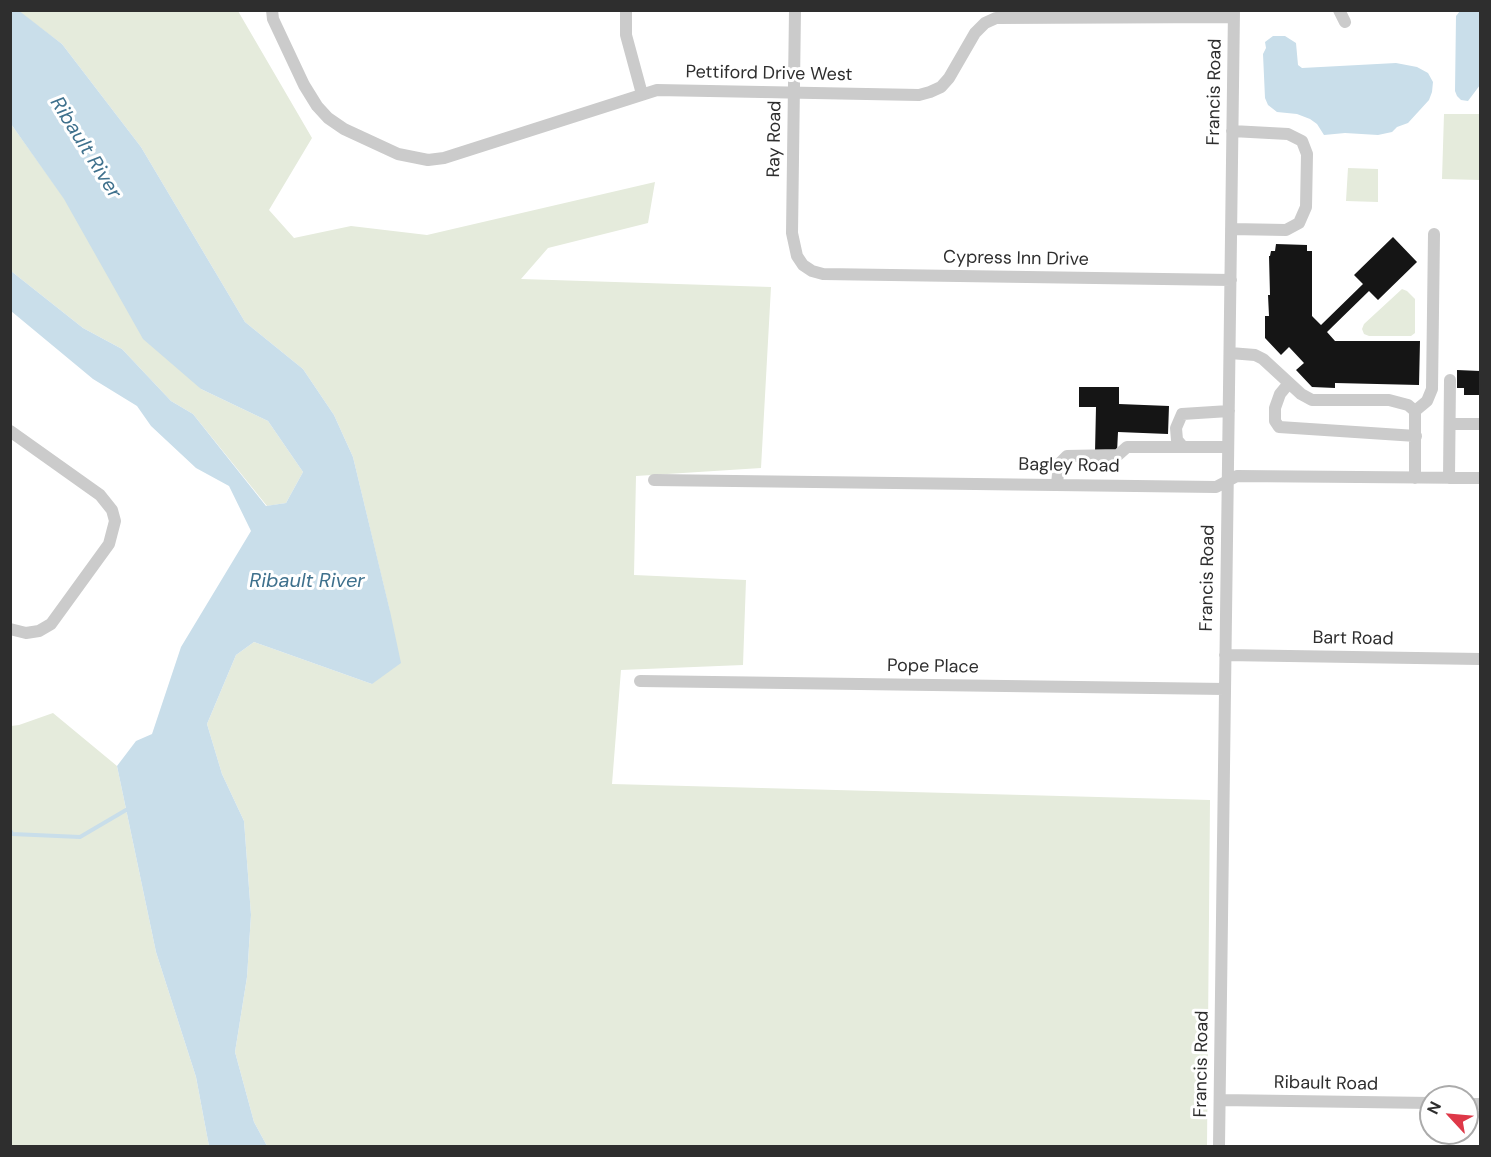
<!DOCTYPE html>
<style>
body{margin:0}
#map{position:relative;width:1491px;height:1157px;overflow:hidden;background:#fff;font-family:"DM Sans",sans-serif}
canvas{display:block}
.frame{position:absolute;inset:0;border:12px solid #2e2e2e;pointer-events:none}
.north{position:absolute;left:1419px;top:1085px;width:60px;height:60px;box-sizing:border-box;background:#fff;border:2px solid #ababab;border-radius:50%;rotate:296deg;font-size:16px;font-weight:700;line-height:24px;text-align:center;color:#2e2e2e}
.north::after{content:'';display:block;margin:auto;width:21px;height:27px;background:#de3848;clip-path:polygon(50% 0,100% 100%,50% 72%,0 100%)}
</style>
<div id="map">
<canvas width="1491" height="1157"></canvas>
<div class="frame"></div>
<div class="north">N</div>
</div>
<script>
const c = document.querySelector('canvas').getContext('2d');
c.lineJoin = 'round';
function fill(path, color) { c.fillStyle = color; c.fill(path, 'evenodd'); }
const shape = rows => new Path2D(rows.map(r => 'M' + r).join(''));
function trace(path, color, width, dash) { c.strokeStyle = color; c.lineWidth = width; c.lineCap = dash ? 'butt' : 'round'; c.setLineDash(dash || []); c.stroke(path); }
function drawText(font, color, halo, rows, align = 'center') {
  c.font = font + ' "DM Sans",sans-serif'; c.lineWidth = 6; c.setLineDash([]); c.textBaseline = 'middle'; c.strokeStyle = halo; c.fillStyle = color; for (const [text, x, y, turn = 0] of rows) {
    c.save(); c.translate(x, y); c.rotate((+turn || 0) * Math.PI / 180); c.textAlign = isNaN(turn) ? turn : align; if (halo) c.strokeText(text, 0, 0); c.fillText(text, 0, 0); c.restore();
  }
}
fill(shape([
 [18,11,238,11,312,138,269,210,294,238,351,226,427,235,655,182,648,223,548,248,521,279,771,287,761,468,636,476,634,575,746,580,743,665,621,670,612,784,1210,800,1207,1146,267,1146,254,1122,235,1052,247,977,251,915,244,821,222,774,207,724,236,655,254,642,372,684,390,612,353,457,334,415,303,369,245,322,141,147,62,44],
 [1444,114,1480,114,1480,180,1442,179],
 [11,124,201,389,268,421,303,472,286,503,267,506,193,414,171,401,122,349,83,328,11,271],
 [1348,168,1378,169,1378,202,1346,201],
 [1402,289,1407,291,1415,299,1415,333,1411,336,1369,336,1364,334,1362,329,1364,324],
 [53,713,117,766,156,952,196,1077,209,1146,11,1146,11,726,19,725]
]), '#e5ebdc');
fill(shape([
 [18,10,62,44,141,147,245,322,303,369,334,415,353,457,390,611,401,663,372,684,254,642,236,655,207,724,222,774,244,821,251,915,247,977,235,1052,254,1122,267,1146,209,1146,196,1077,156,952,117,766,136,741,152,734,181,647,251,531,229,486,196,468,151,426,137,406,93,379,11,311,11,271,83,328,122,349,171,401,193,414,266,506,286,503,303,472,268,421,201,389,143,339,64,199,11,124,11,11],
 [1460,11,1480,11,1480,85,1468,101,1461,100,1457,96,1455,91,1456,16],
 [1273,36,1285,36,1296,43,1298,65,1302,68,1396,63,1417,67,1428,73,1433,82,1432,92,1429,100,1408,123,1397,127,1392,132,1378,135,1345,133,1324,135,1317,124,1310,119,1297,114,1277,112,1268,105,1265,98,1263,54,1266,48,1265,42]
]), '#c9deea');
trace(shape([
 [10,830,12,834,80,837,126,810]
]), '#c9deea', 4);
fill(shape([
 [1393,237,1417,262,1378,300,1369,291,1327,332,1335,341,1420,341,1419,385,1335,383,1335,388,1312,387,1296,370,1304,363,1289,347,1281,355,1265,338,1265,316,1269,316,1268,295,1270,295,1269,256,1270,256,1271,251,1275,251,1276,244,1307,245,1307,251,1312,251,1312,316,1321,325,1363,284,1354,275],
 [1457,370,1480,371,1480,395,1464,395,1464,388,1457,388],
 [1079,387,1119,387,1119,404,1169,406,1168,434,1118,432,1117,452,1095,452,1096,407,1079,407]
]), '#151515');
trace(shape([
 [272,10,273,19,304,85,317,106,328,118,344,129,398,154,428,160,444,158,657,90,919,95,930,92,941,87,949,78,975,33,985,23,996,18,1234,17],
 [626,10,626,35,642,94],
 [795,10,792,233,797,256,803,265,812,271,823,274,1231,280],
 [1339,10,1345,22],
 [1231,229,1286,230,1299,223,1306,207,1307,154,1302,141,1288,134,1232,131],
 [1230,353,1255,355,1263,359,1301,394,1312,400,1389,400,1408,405,1415,411,1415,478],
 [1289,383,1280,394,1275,408,1275,421,1279,427,1416,436],
 [1415,411,1427,401,1432,389,1434,234],
 [1450,424,1480,424],
 [10,431,100,495,112,510,115,521,109,544,51,624,39,631,26,633,10,629],
 [1228,447,1183,447,1177,440,1176,428,1182,414,1229,411],
 [1449,478,1450,380],
 [654,480,1216,487,1237,476,1480,478],
 [1057,484,1059,464,1067,456,1118,455,1127,447,1183,447],
 [1225,655,1480,659],
 [640,681,1225,689],
 [1220,1100,1431,1103],
 [1467,1104,1480,1104],
 [1219,1146,1234,10]
]), '#cbcbcb', 12);
drawText('18px', '#2e2e2e', '#fff', [
 ["Pettiford Drive West",769,74,1],
 ["Francis Road",1215,92,-89],
 ["Ray Road",775,139,-89],
 ["Cypress Inn Drive",1016,259,1],
 ["Bagley Road",1069,466,1],
 ["Francis Road",1208,578,-89],
 ["Bart Road",1353,639,1],
 ["Pope Place",933,667,1],
 ["Francis Road",1202,1064,-89],
 ["Ribault Road",1326,1084,1]
]);
drawText('italic 20px', '#3f718d', '#fff', [
 ["Ribault River",85,148,58],
 ["Ribault River",307,582]
]);
</script>
